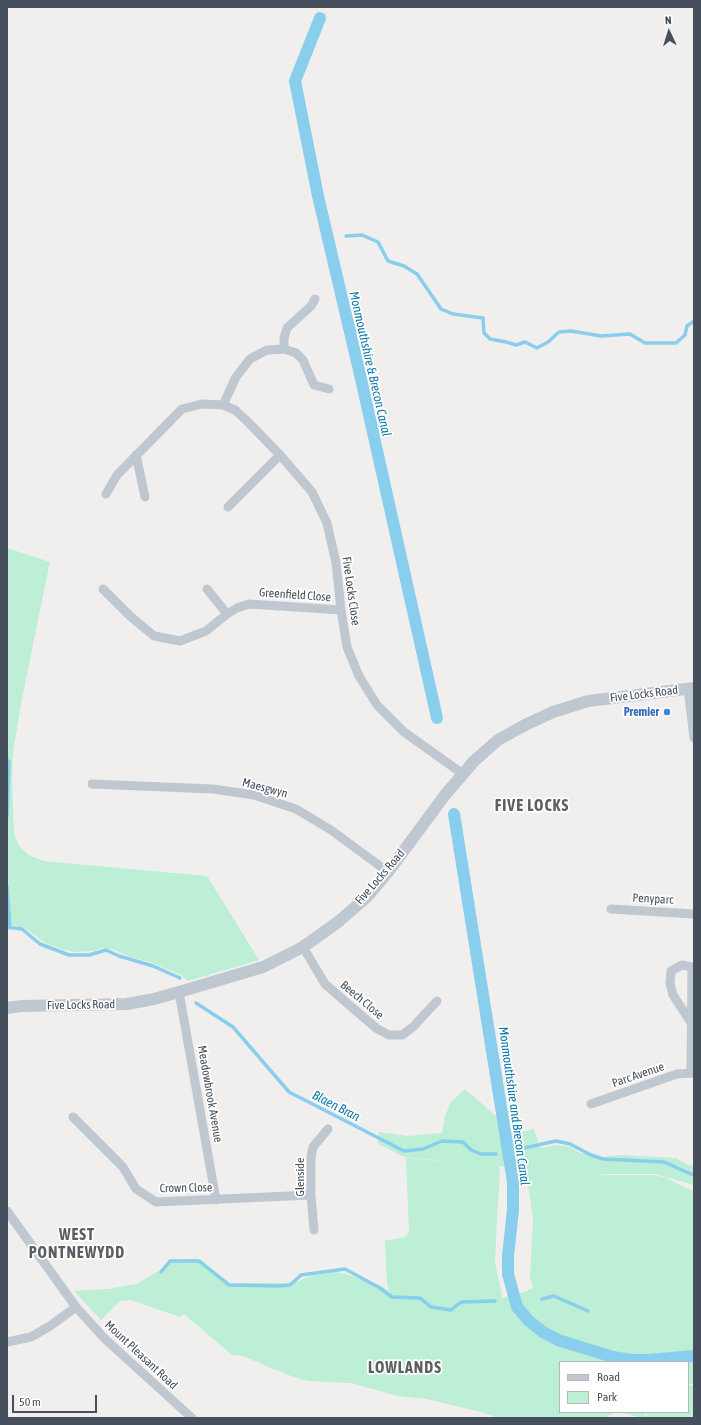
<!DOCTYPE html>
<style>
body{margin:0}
#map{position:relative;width:701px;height:1425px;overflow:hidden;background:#f1efee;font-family:"Asap Condensed",sans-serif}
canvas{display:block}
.frame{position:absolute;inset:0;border:8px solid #46505c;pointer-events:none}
.legend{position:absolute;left:559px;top:1361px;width:130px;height:52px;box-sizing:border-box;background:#fff;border:1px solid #b5b9be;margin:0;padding:5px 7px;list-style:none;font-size:12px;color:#46505c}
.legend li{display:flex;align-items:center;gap:8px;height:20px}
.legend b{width:20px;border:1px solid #b5b9be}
.north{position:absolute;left:649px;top:12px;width:40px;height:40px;-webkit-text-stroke:3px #fff;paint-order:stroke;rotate:356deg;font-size:11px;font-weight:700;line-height:16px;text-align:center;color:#46505c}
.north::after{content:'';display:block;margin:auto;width:14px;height:18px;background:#46505c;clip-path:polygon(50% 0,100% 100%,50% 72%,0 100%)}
.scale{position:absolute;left:12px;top:1395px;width:85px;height:18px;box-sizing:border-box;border:2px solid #46505c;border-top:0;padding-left:5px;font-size:12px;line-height:14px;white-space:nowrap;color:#46505c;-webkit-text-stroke:3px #fff;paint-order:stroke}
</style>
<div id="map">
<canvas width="701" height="1425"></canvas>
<div class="frame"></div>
<ul class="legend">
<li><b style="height:5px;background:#bfc7d1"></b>Road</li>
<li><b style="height:11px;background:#bcefd5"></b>Park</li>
</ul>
<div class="north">N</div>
<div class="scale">50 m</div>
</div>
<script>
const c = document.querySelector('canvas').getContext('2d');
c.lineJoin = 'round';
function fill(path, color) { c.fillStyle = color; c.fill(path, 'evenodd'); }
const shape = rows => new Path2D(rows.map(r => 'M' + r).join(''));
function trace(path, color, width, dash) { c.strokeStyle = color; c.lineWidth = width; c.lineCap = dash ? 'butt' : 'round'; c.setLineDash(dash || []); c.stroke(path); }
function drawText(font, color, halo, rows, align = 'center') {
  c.font = font + ' "Asap Condensed",sans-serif'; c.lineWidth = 3.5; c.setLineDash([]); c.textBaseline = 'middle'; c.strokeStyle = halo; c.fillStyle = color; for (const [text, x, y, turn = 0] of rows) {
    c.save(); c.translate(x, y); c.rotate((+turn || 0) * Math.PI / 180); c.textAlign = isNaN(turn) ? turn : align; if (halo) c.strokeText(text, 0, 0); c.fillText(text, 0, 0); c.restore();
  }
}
fill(shape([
 [7,548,50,562,22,698,13,752,12,782,14,833,19,846,29,855,43,861,207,876,259,960,188,981,181,975,150,962,127,956,112,949,102,948,93,951,75,952,64,950,45,943,25,928,7,924],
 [465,1089,496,1116,503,1136,534,1129,540,1148,556,1145,570,1147,580,1153,604,1157,620,1155,676,1158,688,1165,694,1166,694,1185,656,1174,607,1174,593,1176,607,1175,655,1175,667,1178,685,1188,694,1191,694,1384,688,1384,688,1362,560,1362,560,1412,646,1412,644,1418,616,1412,608,1416,607,1418,498,1418,481,1412,426,1399,397,1396,351,1383,307,1381,288,1375,243,1356,232,1355,184,1314,180,1317,131,1300,120,1301,101,1320,74,1291,108,1289,137,1284,160,1270,170,1260,200,1259,230,1283,290,1283,299,1281,310,1276,335,1272,346,1274,379,1285,392,1293,389,1290,387,1284,385,1240,397,1239,406,1236,409,1232,406,1158,452,1162,404,1157,377,1143,379,1132,408,1136,442,1133,445,1116,451,1102],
 [497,1166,526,1169,533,1220,530,1278,533,1288,522,1293,501,1298,502,1294,495,1263,497,1218,500,1173,499,1167],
 [694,1385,694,1418,645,1418,647,1412,688,1412,688,1386]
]), '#bcefd5');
trace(shape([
 [346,236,362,235,378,242,388,261,404,266,417,274,441,309,453,314,483,318,484,333,490,339,506,342,516,345,525,342,537,348,548,342,559,332,571,331,601,336,630,334,645,343,676,343,685,335,687,326,694,321],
 [7,760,9,762,7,816],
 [7,887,10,928],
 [7,927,22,929,40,944,69,955,89,955,106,950,119,956,153,966,180,978],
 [196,1003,233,1027,289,1092,404,1151,423,1149,442,1141,463,1142,471,1150,481,1154,496,1154],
 [524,1148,556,1141,570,1144,591,1155,603,1159,664,1162,691,1174,694,1174],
 [161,1272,170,1261,199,1261,229,1285,279,1286,290,1285,301,1275,345,1269,380,1288,392,1297,420,1298,431,1307,451,1310,461,1302,495,1301],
 [542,1299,554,1296,588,1311]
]), '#89ceed', 3.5);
trace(shape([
 [320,18,295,81,318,196,361,379,437,718],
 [454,814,513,1182,513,1210,508,1256,508,1274,517,1307,529,1321,543,1332,558,1340,613,1357,631,1360,649,1360,694,1356]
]), '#89ceed', 12);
trace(shape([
 [284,349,284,338,287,328,311,306,315,299],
 [223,405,236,377,250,359,267,350,284,349,296,353,303,360,314,385,329,389],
 [136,455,145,497],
 [106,494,117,475,182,409,202,404,223,405,235,410,248,422,280,455,312,492,327,523,336,563,341,610,347,647,359,676,377,705,404,732,463,774],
 [228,507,280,455],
 [103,589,130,616,154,636,180,641,206,631,227,614,237,608,249,604,341,610],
 [207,589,227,614],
 [688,688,694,738],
 [92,784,213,789,254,795,296,809,331,830,388,872],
 [611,909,694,914],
 [303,947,325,984,376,1028,389,1035,402,1035,413,1027,437,1001],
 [179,992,216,1200],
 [690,1021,673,995,670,983,671,971,682,965,692,967,691,1072],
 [591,1104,677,1074,694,1073],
 [73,1117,123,1167,136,1189,156,1202,311,1195],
 [7,1211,76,1307,105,1339,192,1418],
 [314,1230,311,1195,311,1158,313,1147,328,1129],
 [7,1342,31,1337,50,1326,76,1307]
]), '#bfc7d1', 9);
trace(shape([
 [7,1008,22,1006,127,1004,154,999,179,992,263,967,303,947,338,922,368,896,388,872,445,795,463,774,474,761,498,740,525,725,553,712,588,701,694,688]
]), '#bfc7d1', 12);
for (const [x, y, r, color] of [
 [667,712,4,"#3f7fe0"]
]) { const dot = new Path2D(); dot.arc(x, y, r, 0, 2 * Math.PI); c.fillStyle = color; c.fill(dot); trace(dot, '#fff', 1.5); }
drawText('12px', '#46505c', '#fff', [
 ["Five Locks Close",351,591,82],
 ["Greenfield Close",295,595,4],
 ["Five Locks Road",644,694,-7],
 ["Maesgwyn",265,788,15],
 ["Five Locks Road",380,877,-49],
 ["Penyparc",653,899,3],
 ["Beech Close",362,1000,40],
 ["Five Locks Road",81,1005,-1],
 ["Parc Avenue",638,1075,-19],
 ["Meadowbrook Avenue",210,1094,80],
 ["Glenside",300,1177,-90],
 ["Crown Close",186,1188,-1],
 ["Mount Pleasant Road",141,1355,43]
]);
drawText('bold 12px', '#366cbe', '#fff', [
 ["Premier",659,712]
], 'right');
drawText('italic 13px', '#0a79ab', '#fff', [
 ["Monmouthshire & Brecon Canal",370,364,77],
 ["Blaen Bran",336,1106,27],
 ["Monmouthshire and Brecon Canal",514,1106,82]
]);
c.letterSpacing = '1px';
drawText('bold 16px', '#5b5e64', '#fff', [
 ["FIVE LOCKS",532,806],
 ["WEST",77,1235],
 ["PONTNEWYDD",77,1253],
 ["LOWLANDS",405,1368]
]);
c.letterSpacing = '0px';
</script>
